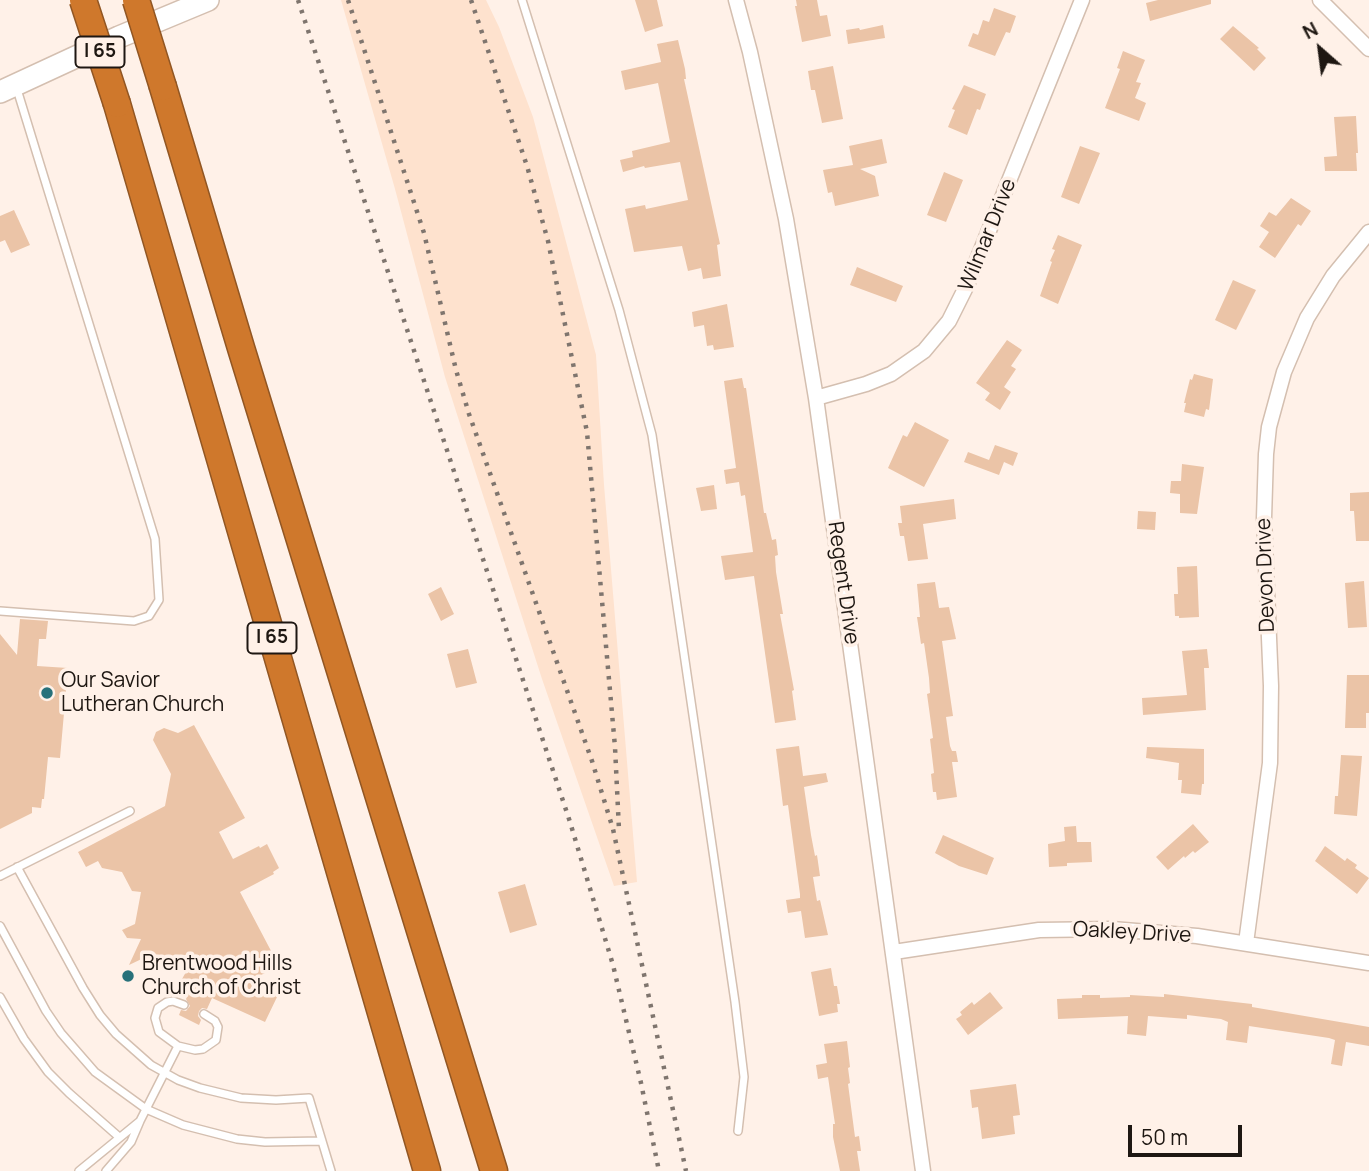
<!DOCTYPE html>
<style>
body{margin:0}
#map{position:relative;width:1369px;height:1171px;overflow:hidden;background:#fff1e8;font-family:Manrope,sans-serif}
canvas{display:block}
.north{position:absolute;left:1285px;top:14px;width:70px;height:70px;-webkit-text-stroke:5px #fff1e8;paint-order:stroke;rotate:332deg;font-size:19px;font-weight:700;line-height:28px;text-align:center;color:#1e1712}
.north::after{content:'';display:block;margin:auto;width:24px;height:32px;background:#1e1712;clip-path:polygon(50% 0,100% 100%,50% 72%,0 100%)}
.scale{position:absolute;left:1128px;top:1125px;width:114px;height:32px;box-sizing:border-box;border:4px solid #1e1712;border-top:0;padding-left:9px;font-size:21px;line-height:24px;white-space:nowrap;color:#1e1712;-webkit-text-stroke:5px #fff1e8;paint-order:stroke}
</style>
<div id="map">
<canvas width="1369" height="1171"></canvas>
<div class="north">N</div>
<div class="scale">50 m</div>
</div>
<script>
const c = document.querySelector('canvas').getContext('2d');
c.lineJoin = 'round';
function fill(path, color) { c.fillStyle = color; c.fill(path, 'evenodd'); }
const shape = rows => new Path2D(rows.map(r => 'M' + r).join(''));
function trace(path, color, width, dash) { c.strokeStyle = color; c.lineWidth = width; c.lineCap = dash ? 'butt' : 'round'; c.setLineDash(dash || []); c.stroke(path); }
function drawText(font, color, halo, rows, align = 'center') {
  c.font = font + ' Manrope,sans-serif'; c.lineWidth = 7; c.setLineDash([]); c.textBaseline = 'middle'; c.strokeStyle = halo; c.fillStyle = color; for (const [text, x, y, turn = 0] of rows) {
    c.save(); c.translate(x, y); c.rotate((+turn || 0) * Math.PI / 180); c.textAlign = isNaN(turn) ? turn : align; if (halo) c.strokeText(text, 0, 0); c.fillText(text, 0, 0); c.restore();
  }
}
fill(shape([
 [341,0,486,0,499,27,533,117,596,355,604,485,637,882,614,886,542,679,445,377,395,189]
]), '#fee2ce');
fill(shape([
 [635,0,657,0,663,26,645,32],
 [796,0,817,0,820,16,827,15,831,36,802,42,795,6,797,6],
 [1158,0,1211,0,1211,4,1150,21,1146,3],
 [994,8,1016,16,1010,33,1006,32,995,56,968,46,973,33,978,35,983,20,989,22],
 [883,25,885,38,848,44,846,30,859,28,860,30],
 [1233,26,1259,48,1257,49,1266,58,1254,71,1220,39],
 [678,40,685,69,686,79,684,79,720,244,717,245,721,276,703,279,701,268,688,271,682,246,634,252,625,209,645,205,646,209,688,200,680,162,645,168,644,166,623,172,620,160,633,157,632,151,670,142,658,83,625,90,621,71,661,62,657,44],
 [1123,51,1145,60,1136,82,1141,83,1135,98,1146,103,1139,121,1105,108,1120,69,1117,68],
 [833,66,843,119,822,123,815,90,811,90,808,71],
 [964,85,986,94,980,110,977,109,967,135,948,127,955,110,952,109],
 [1356,116,1358,153,1356,153,1357,171,1325,171,1324,157,1337,156,1334,117],
 [882,139,887,163,860,169,875,176,879,196,835,206,832,192,828,193,823,170,853,165,849,146],
 [1080,146,1100,153,1079,204,1061,197],
 [944,172,963,180,946,222,927,215],
 [1291,198,1311,211,1301,226,1298,224,1275,258,1259,247,1269,232,1260,226,1269,212,1276,216],
 [14,210,30,245,11,253,5,240,0,242,0,216],
 [1058,235,1082,245,1058,304,1040,296,1052,262,1050,261,1055,250,1052,249],
 [857,267,903,286,896,302,850,285],
 [1233,280,1256,290,1236,330,1215,320],
 [727,304,734,347,714,350,713,345,707,346,704,325,694,327,692,312],
 [1007,340,1022,350,1011,366,1016,369,1004,387,1011,392,1000,410,985,400,990,393,976,383],
 [1194,374,1213,379,1209,410,1206,409,1204,417,1184,412,1186,403,1184,403,1190,379,1192,380],
 [742,378,744,388,746,388,764,513,766,513,772,540,776,539,778,555,775,556,776,572,783,614,780,614,794,690,792,691,796,720,775,723,754,576,725,580,721,556,753,552,745,495,741,496,739,482,726,484,724,470,736,468,724,381],
 [915,422,949,440,924,487,888,468,903,435,907,437],
 [995,445,1018,453,1013,466,1004,462,999,475,964,462,968,452,989,460],
 [1182,464,1204,467,1197,514,1180,513,1180,494,1170,493,1171,481,1181,481],
 [714,485,717,509,701,511,696,488],
 [1369,492,1369,541,1356,541,1354,511,1350,511,1350,493],
 [954,499,956,519,923,524,928,559,908,561,904,536,900,536,898,523,902,523,900,506],
 [1138,511,1156,512,1155,530,1137,529],
 [1197,566,1199,617,1179,618,1179,616,1175,616,1174,594,1178,594,1177,567],
 [1364,581,1367,627,1348,628,1345,583],
 [935,582,939,608,949,607,956,639,942,641,953,716,946,717,950,746,952,751,956,751,958,762,952,762,957,797,937,800,936,792,933,792,931,774,934,773,930,739,933,738,927,694,930,693,929,678,924,643,921,644,917,617,920,617,917,584],
 [441,587,454,614,441,621,428,594],
 [20,619,48,621,46,639,39,639,37,666,68,668,60,758,48,757,44,799,42,799,41,808,32,807,32,813,0,829,0,634,17,655],
 [468,649,477,683,456,688,447,654],
 [1207,649,1209,668,1204,668,1206,710,1143,715,1142,698,1187,695,1182,651],
 [1347,675,1369,675,1369,713,1366,713,1366,728,1345,728],
 [194,725,245,818,219,832,233,859,259,846,260,848,267,844,279,868,273,872,274,874,240,892,279,966,249,981,278,995,265,1022,212,998,207,1009,202,1008,199,1011,198,1016,201,1020,199,1025,179,1015,181,1010,186,1011,190,1006,186,999,193,984,182,979,186,972,150,955,129,965,141,939,127,938,122,930,135,924,141,892,132,891,122,872,102,868,98,861,86,867,78,852,165,806,171,774,153,740,156,732,164,728,178,733],
 [799,746,803,776,826,773,828,782,804,787,811,835,815,856,817,855,820,876,813,877,817,901,820,900,828,935,805,938,801,911,788,913,786,900,800,898,800,894,788,805,783,806,776,749],
 [1147,747,1204,749,1204,784,1202,784,1201,795,1181,793,1182,780,1178,780,1179,763,1146,758],
 [1341,755,1362,756,1357,816,1334,814,1335,796,1338,796],
 [1193,824,1209,842,1195,853,1193,851,1185,858,1184,856,1168,870,1156,857],
 [1076,826,1077,842,1091,842,1092,862,1067,863,1067,866,1049,867,1048,844,1065,841,1064,827],
 [943,835,994,858,987,875,959,866,935,853],
 [1325,846,1345,861,1347,858,1357,865,1355,868,1369,878,1357,894,1315,861],
 [525,884,537,925,510,933,498,892],
 [831,968,834,986,837,986,840,1004,837,1004,838,1012,819,1016,811,972],
 [990,992,1003,1008,968,1035,956,1019,962,1015,960,1012,972,1002,974,1005],
 [1164,994,1252,1004,1252,1007,1369,1027,1369,1046,1346,1042,1342,1066,1331,1064,1335,1040,1329,1038,1249,1026,1247,1043,1226,1040,1228,1022,1221,1019,1187,1015,1187,1019,1148,1016,1146,1036,1127,1034,1128,1016,1058,1019,1057,999,1082,998,1082,995,1100,995,1100,998,1130,997,1130,995,1164,997],
 [847,1041,850,1067,848,1068,850,1083,848,1084,855,1137,859,1136,861,1151,857,1151,860,1171,840,1171,833,1137,833,1124,835,1124,828,1077,818,1079,816,1065,827,1063,824,1044],
 [1016,1084,1020,1115,1013,1116,1015,1134,982,1139,978,1107,972,1108,970,1090]
]), '#ebc4a7');
const lane = shape([
 [522,0,619,310,652,435,735,1002,744,1077,738,1131],
 [0,611,134,621,149,616,159,600,155,539,16,86],
 [17,867,83,988,100,1015,116,1034,151,1065,178,1080,200,1088,241,1098,276,1100,309,1098,331,1171],
 [0,876,130,811],
 [0,926,46,1011,61,1033,95,1072,146,1109,183,1125,237,1139,265,1142,322,1141],
 [0,997,24,1039,48,1072,69,1093,119,1137],
 [184,1005,173,1001,167,1002,158,1008,155,1018,159,1032,178,1046,195,1050,203,1049,216,1040,218,1027,215,1021,204,1014],
 [140,1121,178,1046],
 [79,1171,140,1121,131,1142,106,1171]
]);
const street = shape([
 [736,0,750,52,786,219,816,398,923,1171],
 [1320,0,1369,49],
 [816,398,866,384,891,374,924,351,949,321,967,285,1082,0],
 [1246,943,1270,763,1271,686,1264,518,1266,454,1269,427,1284,372,1307,318,1333,276,1369,232],
 [894,952,1039,930,1112,929,1197,936,1369,963]
]);
const secondary = shape([
 [0,92,119,37,208,0]
]);
const highway = shape([
 [163,87,241,348,494,1171],
 [117,104,427,1171]
]);
trace(lane, '#d4bfb0', 10);
trace(street, '#d4bfb0', 17);
trace(secondary, '#d4bfb0', 24);
trace(highway, '#915623', 29);
trace(lane, '#fff', 7);
trace(street, '#fff', 14);
trace(secondary, '#fff', 21);
trace(highway, '#cf782c', 26);
trace(shape([
 [298,0,570,822,613,965,641,1083,659,1171],
 [348,0,424,233,456,370,469,414,592,761,613,829,686,1171],
 [471,0,527,166,548,241,587,432,615,747,619,830]
]), '#7f756e', 4.5, [3.5, 7]);
const highwayBridge = shape([
 [83,0,117,104],
 [136,0,163,87]
]);
trace(highwayBridge, '#915623', 29, []);
trace(highwayBridge, '#cf782c', 26);
for (const [x, y, r, color] of [
 [47,693,7,"#28717a"],
 [128,976,7,"#28717a"]
]) { const dot = new Path2D(); dot.arc(x, y, r, 0, 2 * Math.PI); c.fillStyle = color; c.fill(dot); trace(dot, '#fff1e8', 2.5); }
for (const [x, y, w] of [
 [100,52,49],
 [272,638,49]
]) { const box = new Path2D(); box.roundRect(x - w / 2, y - 15.5, w, 31, 5); c.fillStyle = '#fff1e8'; c.fill(box); trace(box, '#1e1712', 2); }
drawText('bold 19px', '#1e1712', null, [
 ["I 65",100,52],
 ["I 65",272,638]
]);
drawText('21px', '#1e1712', '#fff1e8', [
 ["Wilmar Drive",988,235,-68],
 ["Devon Drive",1266,575,-92],
 ["Regent Drive",843,583,82],
 ["Oakley Drive",1132,933,3]
]);
drawText('21px', '#1e1712', '#fff1e8', [
 ["Our Savior",61,681],
 ["Lutheran Church",61,705],
 ["Brentwood Hills",142,964],
 ["Church of Christ",142,988]
], 'left');
</script>
